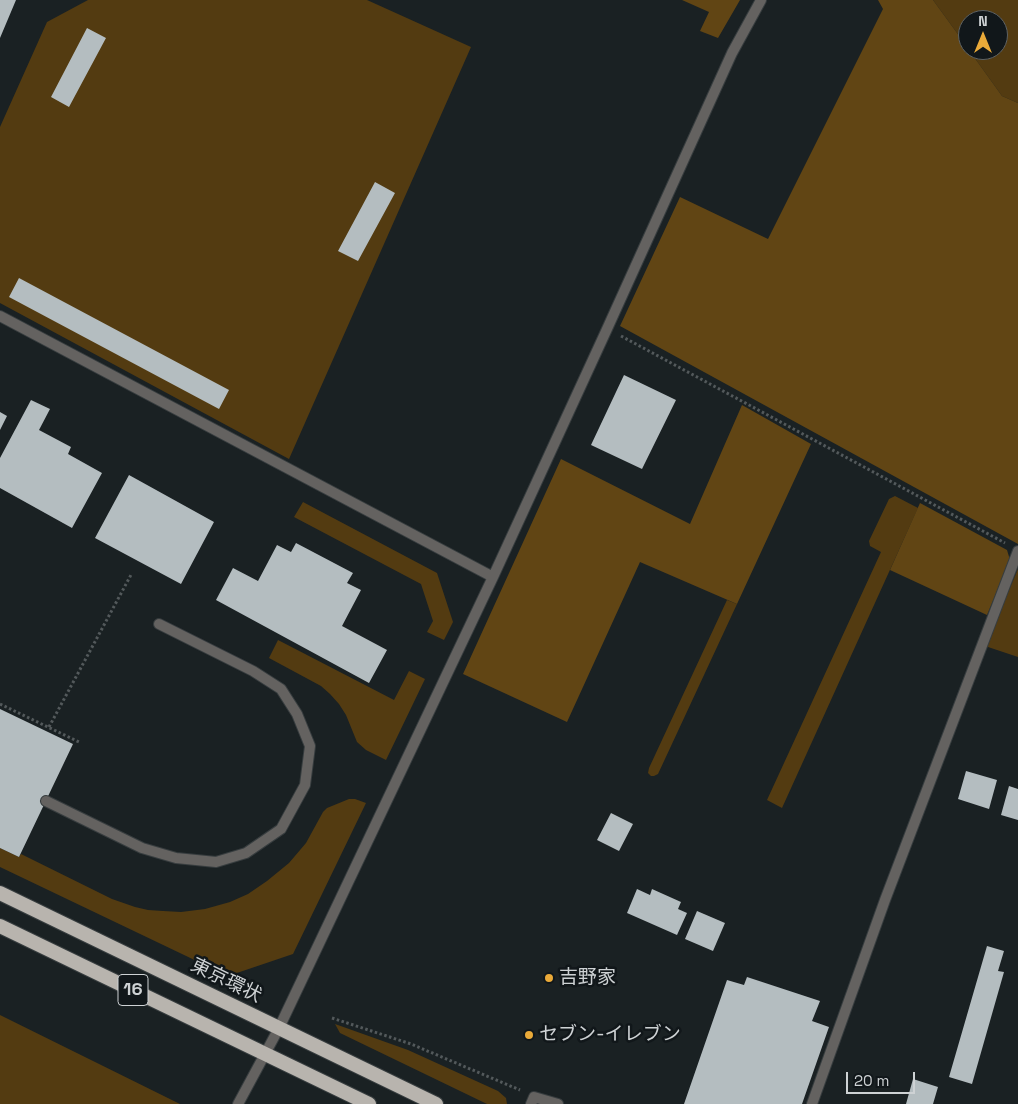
<!DOCTYPE html>
<meta charset="utf-8">
<style>
body{margin:0}
#map{position:relative;width:1018px;height:1104px;overflow:hidden;background:#1a2123;font-family:"Space Grotesk",sans-serif}
canvas{display:block}
.north{position:absolute;left:958px;top:10px;width:50px;height:50px;box-sizing:border-box;background:#11171a;border:1px solid #5d6264;border-radius:50%;rotate:0deg;font-size:14px;font-weight:700;line-height:20px;text-align:center;color:#ced2d4}
.north::after{content:'';display:block;margin:auto;width:18px;height:22px;background:#eaaa39;clip-path:polygon(50% 0,100% 100%,50% 72%,0 100%)}
.scale{position:absolute;left:846px;top:1072px;width:69px;height:22px;box-sizing:border-box;border:2px solid #ced2d4;border-top:0;padding-left:6px;font-size:15px;line-height:18px;white-space:nowrap;color:#ced2d4;-webkit-text-stroke:4px #11171a;paint-order:stroke}
</style>
<div id="map">
<canvas width="1018" height="1104"></canvas>
<div class="north">N</div>
<div class="scale">20 m</div>
</div>
<script>
const c = document.querySelector('canvas').getContext('2d');
c.lineJoin = 'round';
function fill(path, color) { c.fillStyle = color; c.fill(path, 'evenodd'); }
const shape = rows => new Path2D(rows.map(r => 'M' + r).join(''));
function trace(path, color, width, dash) { c.strokeStyle = color; c.lineWidth = width; c.lineCap = dash ? 'butt' : 'round'; c.setLineDash(dash || []); c.stroke(path); }
function drawText(font, color, halo, rows, align = 'center') {
  c.font = font + ' "Space Grotesk","Noto Sans JP",sans-serif'; c.lineWidth = 5; c.setLineDash([]); c.textBaseline = 'middle'; c.strokeStyle = halo; c.fillStyle = color; for (const [text, x, y, turn = 0] of rows) {
    c.save(); c.translate(x, y); c.rotate((+turn || 0) * Math.PI / 180); c.textAlign = isNaN(turn) ? turn : align; if (halo) c.strokeText(text, 0, 0); c.fillText(text, 0, 0); c.restore();
  }
}
fill(shape([
 [88,0,367,0,471,47,289,459,0,303,0,127,47,22],
 [933,0,1018,0,1018,103,1002,96,969,50,998,50,998,20,968,20,968,48],
 [895,496,918,508,782,808,767,800,881,552,870,546,869,541,889,499],
 [303,502,437,573,453,622,444,640,427,632,433,621,421,584,294,517],
 [1018,569,1018,657,985,646],
 [727,600,737,604,658,774,654,776,651,776,648,773,649,768],
 [278,640,394,700,409,671,425,679,386,760,366,750,357,742,346,715,339,704,330,694,321,686,269,658],
 [349,799,355,799,366,803,293,954,228,976,0,867,0,848,19,857,21,854,112,899,135,907,148,910,163,911,181,912,205,909,230,902,248,894,267,881,289,863,306,843,323,812,327,808],
 [0,1015,180,1104,0,1104],
 [335,1024,408,1050,498,1091,506,1098,507,1104,487,1104,340,1033]
]), '#533b11');
fill(shape([
 [682,0,740,0,718,38,700,31,709,12],
 [878,0,933,0,968,48,968,50,969,50,1002,96,1018,103,1018,544,620,326,680,197,768,239,883,9],
 [742,405,811,444,737,604,640,562,567,722,463,674,561,459,690,524],
 [920,503,1007,550,1010,560,987,615,890,570]
]), '#614514');
fill(shape([
 [0,0,16,0,0,38],
 [87,28,106,38,69,107,51,97],
 [375,182,395,193,358,261,338,251],
 [19,278,229,390,219,409,9,297],
 [624,375,676,400,642,469,591,445],
 [31,400,50,409,39,430,71,447,68,454,102,473,72,528,0,488,0,458],
 [0,412,7,416,0,430],
 [129,475,214,522,181,584,95,538],
 [296,543,353,573,347,583,361,590,342,626,387,650,369,683,216,600,233,568,258,581,277,545,291,552],
 [0,709,73,744,19,857,0,848],
 [966,771,997,780,989,809,958,799],
 [1009,786,1018,789,1018,820,1001,815],
 [611,813,633,824,619,851,597,840],
 [637,889,650,895,652,889,681,902,678,909,687,913,677,935,627,913],
 [697,911,725,923,713,951,685,939],
 [987,946,1004,951,998,971,1004,972,972,1084,949,1077],
 [747,977,820,1001,812,1021,829,1027,802,1104,684,1104,727,980,744,985],
 [913,1079,938,1087,933,1104,906,1104]
]), '#b4bdc0');
const service = shape([
 [46,801,142,848,176,858,216,862,246,853,281,829,305,785,310,746,297,714,281,689,253,671,159,624]
]);
const minor = shape([
 [531,1104,534,1097,558,1104],
 [812,1104,885,900,1018,551]
]);
const tertiary = shape([
 [0,316,493,577],
 [238,1104,279,1028,493,577,607,329,732,53,761,0]
]);
const trunk = shape([
 [0,893,436,1104],
 [0,926,369,1104]
]);
trace(service, '#373d3f', 12);
trace(minor, '#373d3f', 12);
trace(tertiary, '#373d3f', 12);
trace(trunk, '#373d3f', 16);
trace(shape([
 [621,336,1005,543],
 [0,704,79,742],
 [49,727,132,573],
 [332,1018,411,1044,520,1090]
]), '#53595b', 3, [2.5, 2.5]);
trace(service, '#646260', 10);
trace(minor, '#646260', 10);
trace(tertiary, '#646260', 10);
trace(trunk, '#b8b4ae', 14);
for (const [x, y, r, color] of [
 [549,978,5,"#eaaa39"],
 [529,1035,5,"#eaaa39"]
]) { const dot = new Path2D(); dot.arc(x, y, r, 0, 2 * Math.PI); c.fillStyle = color; c.fill(dot); trace(dot, '#11171a', 2); }
for (const [x, y, w] of [
 [133,990,30]
]) { const box = new Path2D(); box.roundRect(x - w / 2, y - 15.5, w, 31, 4); c.fillStyle = '#11171a'; c.fill(box); trace(box, '#ced2d4', 1); }
drawText('bold 18px', '#ced2d4', null, [
 ["16",133,990]
]);
drawText('19px', '#ced2d4', '#11171a', [
 ["吉野家",559,978],
 ["セブン-イレブン",539,1035]
], 'left');
drawText('19px', '#ced2d4', '#11171a', [
 ["東京環状",226,981,26]
]);
</script>
